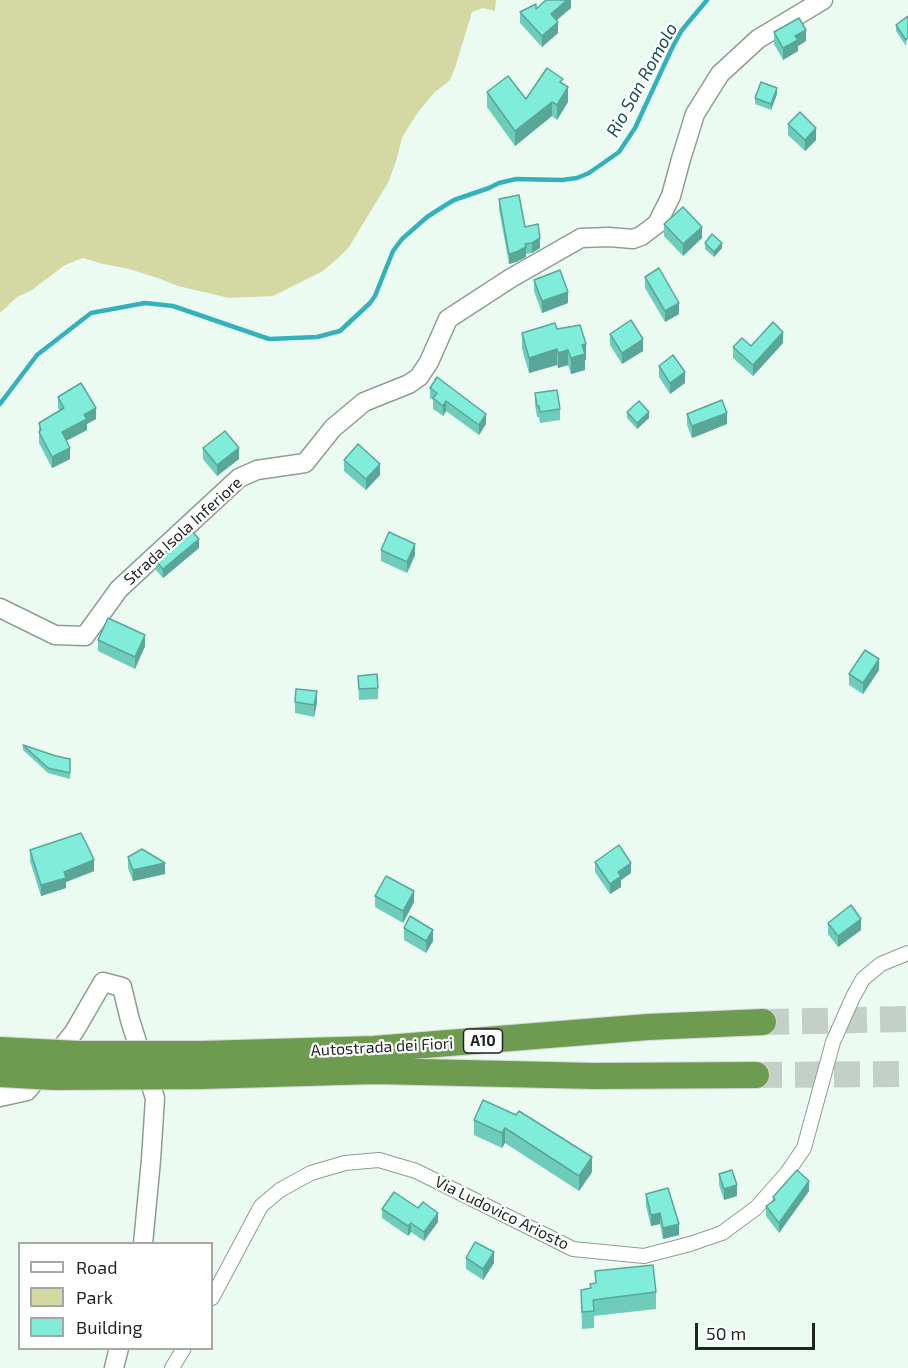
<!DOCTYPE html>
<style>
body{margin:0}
#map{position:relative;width:908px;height:1368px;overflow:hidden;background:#ecfbf1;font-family:"Exo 2",sans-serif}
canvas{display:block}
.legend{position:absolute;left:18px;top:1242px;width:195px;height:108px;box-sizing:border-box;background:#fff;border:2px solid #a5a8a6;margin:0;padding:8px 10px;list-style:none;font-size:18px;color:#1f2521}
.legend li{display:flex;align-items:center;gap:12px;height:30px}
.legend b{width:30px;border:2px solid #a5a8a6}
.scale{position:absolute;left:695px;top:1323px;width:120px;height:27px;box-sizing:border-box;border:3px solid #1f2521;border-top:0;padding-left:8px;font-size:18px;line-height:21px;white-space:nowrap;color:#1f2521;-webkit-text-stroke:4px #fff;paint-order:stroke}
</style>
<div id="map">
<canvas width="908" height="1368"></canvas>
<ul class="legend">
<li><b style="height:8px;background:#fff"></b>Road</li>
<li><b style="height:16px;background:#d4d9a3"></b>Park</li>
<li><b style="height:16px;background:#80edda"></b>Building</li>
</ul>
<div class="scale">50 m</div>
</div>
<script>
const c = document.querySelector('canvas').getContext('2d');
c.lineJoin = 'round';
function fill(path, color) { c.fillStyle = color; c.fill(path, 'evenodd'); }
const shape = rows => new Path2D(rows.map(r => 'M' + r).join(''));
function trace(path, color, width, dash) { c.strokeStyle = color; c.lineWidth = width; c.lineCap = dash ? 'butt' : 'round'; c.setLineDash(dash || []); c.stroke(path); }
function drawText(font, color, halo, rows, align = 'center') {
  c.font = font + ' "Exo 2",sans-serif'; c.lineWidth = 4.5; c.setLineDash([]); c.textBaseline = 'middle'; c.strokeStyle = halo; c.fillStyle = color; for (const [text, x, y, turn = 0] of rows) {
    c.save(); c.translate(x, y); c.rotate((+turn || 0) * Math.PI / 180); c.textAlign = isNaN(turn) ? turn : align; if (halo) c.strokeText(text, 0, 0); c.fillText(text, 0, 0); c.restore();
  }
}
fill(shape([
 [0,0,496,0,495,11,483,8,472,12,455,68,450,80,434,93,419,111,409,126,402,138,397,158,389,181,349,247,337,259,323,271,273,296,229,298,178,286,158,278,129,269,103,264,83,258,65,265,32,290,17,297,0,313]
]), '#d4d9a3');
trace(shape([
 [0,404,37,355,91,313,145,303,173,306,269,339,317,337,340,331,370,303,375,296,393,251,402,239,427,217,441,208,454,200,489,188,499,183,516,179,562,180,577,178,589,173,619,152,635,128,673,46,682,30,707,0]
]), '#35b1bc', 4.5);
trace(shape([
 [763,1022,908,1019],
 [756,1075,908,1074]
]), '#c3d0c7', 26, [26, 13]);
const minor = shape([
 [212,1298,261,1206,280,1190,311,1173,345,1163,379,1160,416,1171,573,1249,644,1256,690,1244,722,1233,756,1208,787,1173,804,1148,833,1042,853,997,863,979,881,964,908,953],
 [172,1368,184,1348]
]);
const tertiary = shape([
 [0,608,55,635,85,636,119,589,239,478,257,470,305,463,333,428,364,402,409,384,419,377,429,362,448,319,511,278,581,238,609,237,633,239,641,236,657,224,671,196,681,159,695,114,720,74,758,39,823,0],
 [0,1097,27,1091,74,1032,103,982,122,987,130,1020,155,1098,151,1160,143,1244],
 [114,1368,119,1348]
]);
const motorway = shape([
 [203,1054,374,1049,648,1027,763,1022],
 [201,1076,375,1071,594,1076,756,1075]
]);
trace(minor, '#8f9d94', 16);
trace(tertiary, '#8f9d94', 21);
trace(motorway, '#d7d8d7', 28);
trace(minor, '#fff', 14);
trace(tertiary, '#fff', 18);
trace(motorway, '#6d9b50', 26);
const motorwayBridge = shape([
 [0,1050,78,1054,203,1054],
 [0,1074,54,1077,201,1076]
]);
trace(motorwayBridge, '#d7d8d7', 28, []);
trace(motorwayBridge, '#6d9b50', 26);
fill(shape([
 [571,0,571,8,557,20,558,33,542,47,520,23,520,12,536,9],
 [908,16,906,46,896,31,896,25],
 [774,32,806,41,798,46,798,51,783,60,774,44],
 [563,84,568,102,557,120,552,116,515,146,487,107,487,92,526,99],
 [777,94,771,110,755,104,755,98],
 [788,124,816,140,805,151,788,135],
 [499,199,525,227,540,248,532,253,526,254,526,257,516,262,509,264,499,209],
 [664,224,702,238,683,256,664,236],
 [705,243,722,248,714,257,705,249],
 [645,277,679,314,665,322,645,288],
 [534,280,568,303,542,313,534,291],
 [557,329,586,360,585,360,585,370,571,374,568,365,558,368,557,365,529,373,522,349,522,333],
 [610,334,643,351,622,364,610,345],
 [783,343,753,376,733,358,733,347],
 [659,366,685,383,670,394,659,377],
 [430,388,486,424,479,435,446,411,443,416,433,409,433,400,430,398],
 [535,393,560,409,560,420,540,423,539,417,537,417,535,404],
 [58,397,96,419,87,424,87,430,66,441,70,459,52,468,39,443,39,423,60,411,58,408],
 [627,412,649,418,637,429,627,418],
 [687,414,727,424,692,438,687,425],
 [203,448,239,459,217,476,203,459],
 [344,460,380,475,366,490,344,471],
 [199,548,163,578,156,570,156,561],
 [381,550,415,555,407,573,381,561],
 [98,640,145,646,135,669,98,651],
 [879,670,863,694,849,685,849,674],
 [358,676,378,688,378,699,359,700],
 [295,702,317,702,314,717,295,713],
 [23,745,56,756,70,759,70,779,48,773,23,750],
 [30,850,94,871,66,882,66,888,41,896,30,861],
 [128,857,165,874,133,881,128,868],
 [595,862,631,873,621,880,621,887,610,894,595,872],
 [375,896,414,902,403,923,375,907],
 [828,923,861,930,838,947,828,934],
 [404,928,433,941,426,953,404,940],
 [483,1100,592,1172,579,1191,505,1143,502,1148,474,1135,474,1120],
 [719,1174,737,1196,724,1200,719,1185],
 [809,1191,779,1233,766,1216,766,1206,773,1201,773,1197],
 [646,1194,679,1235,663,1239,660,1224,651,1226,646,1206],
 [382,1209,438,1222,424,1241,411,1232,408,1236,382,1218],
 [466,1258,494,1263,483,1280,466,1269],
 [595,1271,656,1292,656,1309,594,1316,594,1328,582,1329,581,1290,590,1288,590,1284,595,1283]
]), '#6eccbb');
fill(shape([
 [567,0,571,0,571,8,551,25,551,14],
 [558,22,558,33,542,47,542,36],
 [806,30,806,41,798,46,798,51,783,60,783,48,795,36],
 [568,87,568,102,557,120,557,105],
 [777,88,777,94,771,110,771,104],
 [552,102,552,116,515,146,515,131],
 [816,128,816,140,805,151,805,140],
 [702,227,702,238,683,256,683,244],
 [540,238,540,248,532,253,532,243],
 [722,243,722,248,714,257,714,252],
 [526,247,526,257,516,262,509,264,509,254],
 [568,292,568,303,542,313,542,301],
 [679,303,679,314,665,322,665,311],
 [783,332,783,343,753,376,753,365],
 [643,339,643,351,622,364,622,353],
 [586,344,586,360,585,360,585,370,571,374,571,358,582,345],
 [557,349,557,365,529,373,529,358],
 [568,350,568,365,558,368,558,353],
 [685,372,685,383,670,394,670,383],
 [446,401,446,411,443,416,443,406],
 [96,408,96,419,87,424,87,430,62,443,62,432,84,415],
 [649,412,649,418,637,429,637,423],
 [727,413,727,424,692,438,692,426],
 [486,414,486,424,479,435,479,425],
 [70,448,70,459,52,468,52,457],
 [239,448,239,459,217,476,217,465],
 [380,464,380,475,366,490,366,479],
 [199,539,199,548,163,578,163,569],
 [415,544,415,555,407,573,407,562],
 [145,635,145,646,135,669,135,657],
 [879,659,879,670,863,694,863,683],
 [317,691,317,702,314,717,314,705],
 [94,860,94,871,66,882,66,888,41,896,41,885,64,872],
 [165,863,165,874,133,881,133,870],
 [631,863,631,873,621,880,621,887,610,894,610,884,618,872],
 [414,891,414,902,403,923,403,911],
 [861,919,861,930,838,947,838,936],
 [433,930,433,941,426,953,426,941],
 [505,1128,505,1143,502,1148,502,1133],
 [592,1157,592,1172,579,1191,579,1176],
 [809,1181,809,1191,779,1233,779,1223],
 [737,1185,737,1196,724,1200,724,1189],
 [438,1213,438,1222,424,1241,424,1232],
 [660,1213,660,1224,651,1226,651,1215],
 [411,1223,411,1232,408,1236,408,1226],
 [679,1224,679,1235,663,1239,663,1228],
 [494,1252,494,1263,483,1280,483,1269]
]), '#5aa699');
const building = shape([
 [546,0,567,0,551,14,558,22,542,36,520,12,536,4,536,9,546,0],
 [908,16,908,38,906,40,896,25,908,16],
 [799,18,806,30,795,36,798,40,783,48,774,32,799,18],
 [547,68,563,79,560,82,568,87,557,105,552,102,515,131,487,92,508,76,526,99,547,68],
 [761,82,777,88,771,104,755,98,761,82],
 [800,112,816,128,805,140,788,124,800,112],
 [519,195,525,227,538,224,540,238,532,243,525,244,526,247,516,252,509,254,499,199,519,195],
 [683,207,702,227,683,244,664,224,683,207],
 [712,234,722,243,714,252,705,243,712,234],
 [659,268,679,303,665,311,645,277,659,268],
 [560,270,568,292,542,301,534,280,560,270],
 [631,320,643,339,622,353,610,334,631,320],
 [773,322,783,332,753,365,733,347,742,338,751,346,773,322],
 [555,323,557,329,580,325,586,344,582,345,585,354,571,358,568,350,558,353,557,349,529,358,522,333,555,323],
 [673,355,685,372,670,383,659,366,673,355],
 [437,377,486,414,479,425,446,401,443,406,433,398,437,393,430,388,437,377],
 [81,383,96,408,84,415,87,419,62,432,70,448,52,457,39,432,41,430,39,423,64,408,58,397,81,383],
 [557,390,560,409,540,412,539,406,537,406,535,393,557,390],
 [722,400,727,413,692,426,687,414,722,400],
 [639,401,649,412,637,423,627,412,639,401],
 [225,431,239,448,217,465,203,448,225,431],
 [358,444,380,464,366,479,344,460,358,444],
 [190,529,199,539,163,569,156,561,190,529],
 [389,532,415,544,407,562,381,550,389,532],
 [108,618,145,635,135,657,98,640,108,618],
 [865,650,879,659,863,683,849,674,865,650],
 [377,674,378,688,359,689,358,676,377,674],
 [296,689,317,691,314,705,295,702,296,689],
 [23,745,56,756,70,759,70,773,48,768,23,745],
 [81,833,90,851,94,860,64,872,66,878,41,885,30,850,81,833],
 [619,845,631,863,618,872,621,876,610,884,595,862,619,845],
 [142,849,165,863,133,870,128,857,142,849],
 [386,876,414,891,403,911,375,896,386,876],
 [851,905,861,919,838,936,828,923,851,905],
 [410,916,433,930,426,941,404,928,410,916],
 [483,1100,516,1115,519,1111,592,1157,579,1176,505,1128,502,1133,474,1120,483,1100],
 [732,1170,737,1185,724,1189,719,1174,732,1170],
 [797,1170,809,1181,779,1223,766,1206,775,1200,773,1197,797,1170],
 [668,1188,679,1224,663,1228,660,1213,651,1215,646,1194,668,1188],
 [394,1192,418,1208,423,1202,438,1213,424,1232,411,1223,408,1226,382,1209,394,1192],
 [475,1242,494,1252,483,1269,466,1258,475,1242],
 [653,1265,656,1292,593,1300,594,1311,582,1312,581,1290,591,1288,590,1284,596,1283,595,1271,653,1265]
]);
fill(building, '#80edda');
trace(building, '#5aa699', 1.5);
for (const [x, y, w] of [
 [483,1041,39]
]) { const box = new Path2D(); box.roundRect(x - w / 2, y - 12, w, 24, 4.5); c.fillStyle = '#fff'; c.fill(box); trace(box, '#1f2521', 1.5); }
drawText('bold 15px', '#1f2521', null, [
 ["A10",483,1041]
]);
drawText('16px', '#1f2521', '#fff', [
 ["Strada Isola Inferiore",183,531,-42],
 ["Autostrada dei Fiori",382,1047,-3],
 ["Via Ludovico Ariosto",502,1213,26]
]);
drawText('italic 18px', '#1c4f54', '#fff', [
 ["Rio San Romolo",642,80,-61]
]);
</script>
